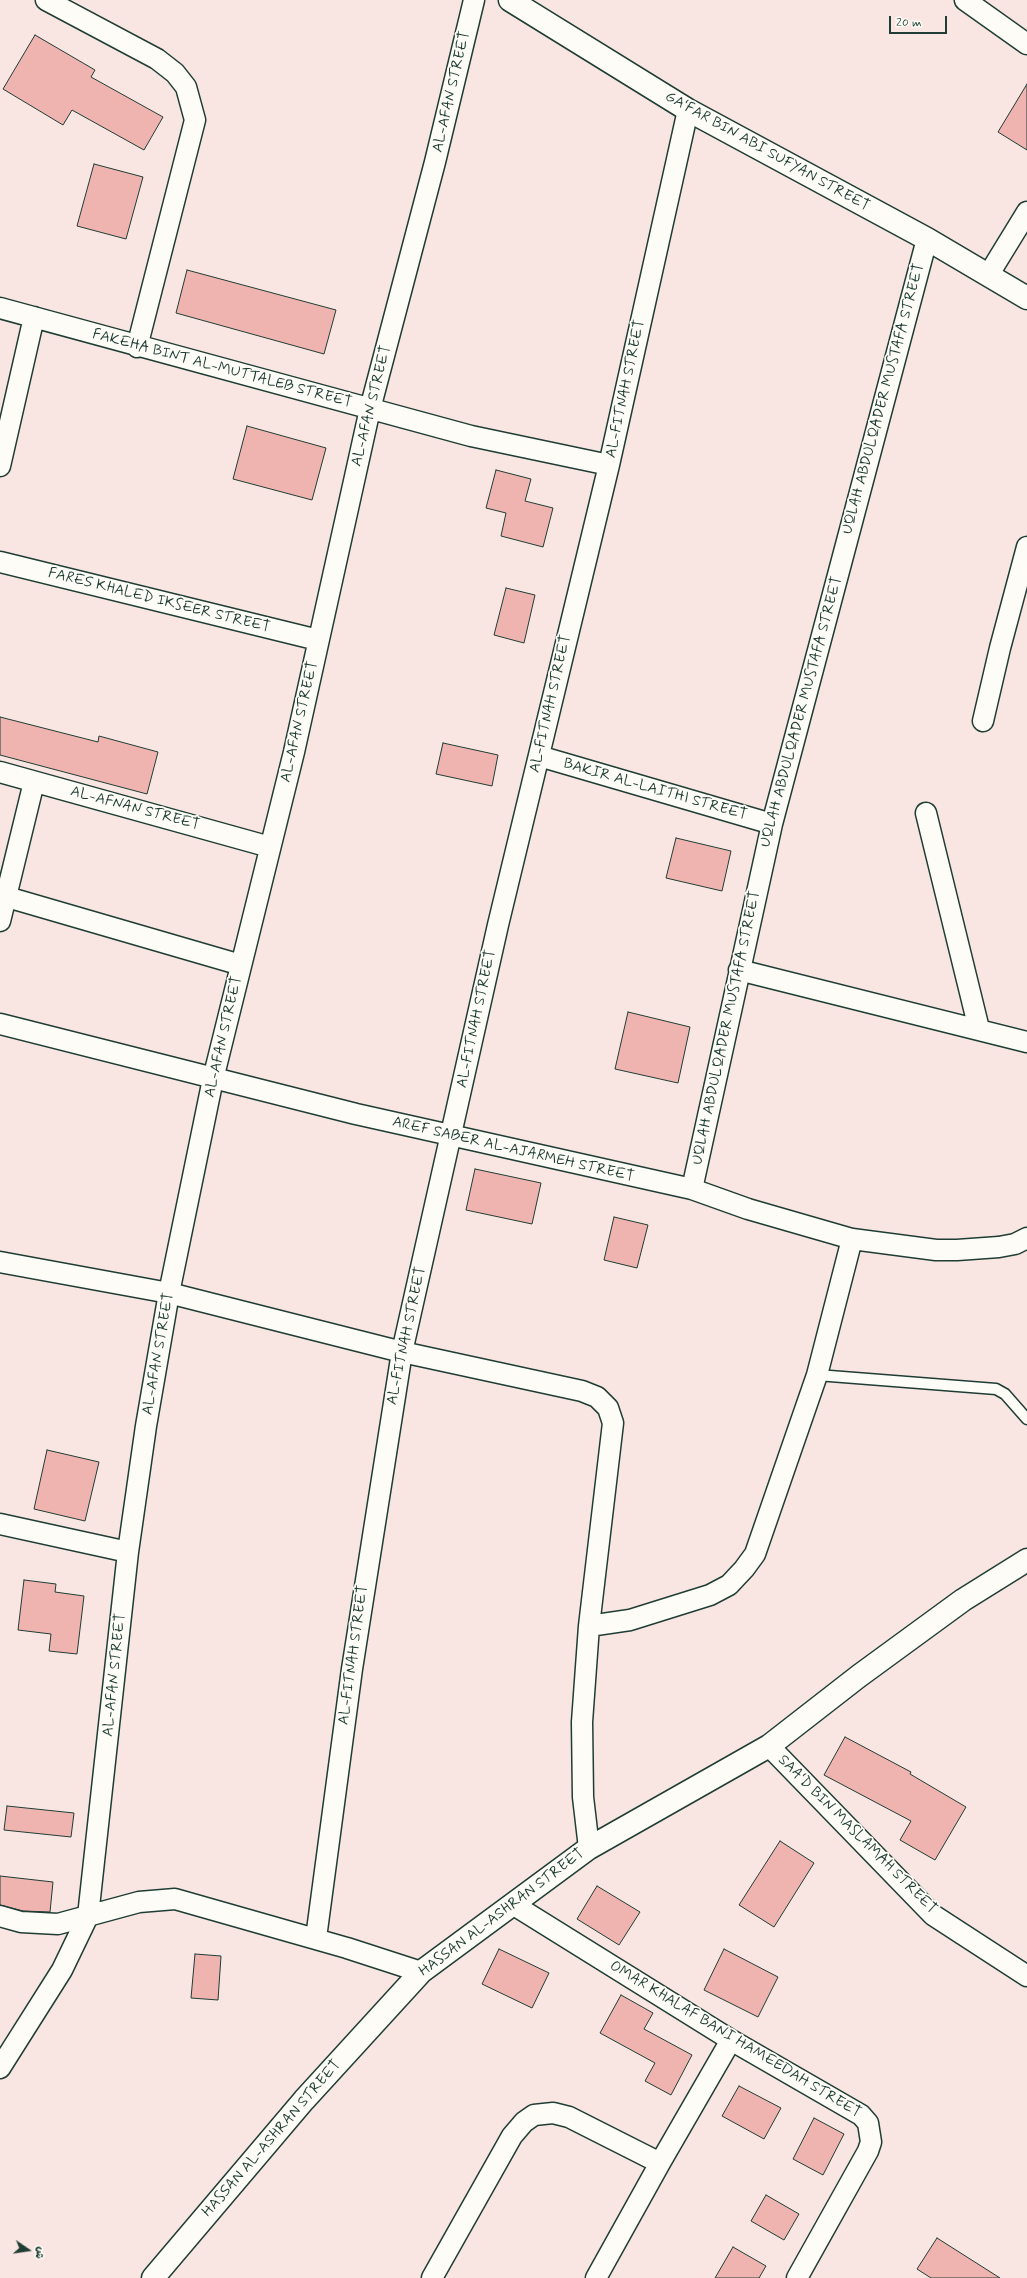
<!DOCTYPE html>
<meta charset="utf-8">
<style>
body{margin:0}
#map{position:relative;width:1027px;height:2278px;overflow:hidden;background:#f9e6e2;font-family:Mynerve,"Playpen Sans Arabic",sans-serif}
canvas{display:block}
.north{position:absolute;left:8px;top:2230px;width:40px;height:40px;-webkit-text-stroke:3px #fdfcf7;paint-order:stroke;rotate:103deg;font-size:11px;font-weight:700;line-height:16px;text-align:center;color:#1f3d34}
.north::after{content:'';display:block;margin:auto;width:14px;height:18px;background:#1f3d34;clip-path:polygon(50% 0,100% 100%,50% 72%,0 100%)}
.scale{position:absolute;left:889px;top:16px;width:58px;height:18px;box-sizing:border-box;border:2px solid #1f3d34;border-top:0;padding-left:5px;font-size:12px;line-height:14px;white-space:nowrap;color:#1f3d34;-webkit-text-stroke:3px #fdfcf7;paint-order:stroke}
</style>
<div id="map">
<canvas width="1027" height="2278"></canvas>
<div class="north">ش</div>
<div class="scale">20 m</div>
</div>
<script>
const c = document.querySelector('canvas').getContext('2d');
c.lineJoin = 'round';
function fill(path, color) { c.fillStyle = color; c.fill(path, 'evenodd'); }
const shape = rows => new Path2D(rows.map(r => 'M' + r).join(''));
function trace(path, color, width, dash) { c.strokeStyle = color; c.lineWidth = width; c.lineCap = dash ? 'butt' : 'round'; c.setLineDash(dash || []); c.stroke(path); }
function drawText(font, color, halo, rows, align = 'center') {
  c.font = font + ' Mynerve,sans-serif'; c.lineWidth = 3.5; c.setLineDash([]); c.textBaseline = 'middle'; c.strokeStyle = halo; c.fillStyle = color; for (const [text, x, y, turn = 0] of rows) {
    c.save(); c.translate(x, y); c.rotate((+turn || 0) * Math.PI / 180); c.textAlign = isNaN(turn) ? turn : align; if (halo) c.strokeText(text, 0, 0); c.fillText(text, 0, 0); c.restore();
  }
}
const building = shape([
 [35,35,95,70,91,77,163,117,144,150,72,110,63,125,3,89,35,35],
 [1027,84,1027,150,998,132,1027,84],
 [94,164,143,177,126,239,77,226,94,164],
 [187,270,336,310,324,354,176,313,187,270],
 [247,426,326,448,312,500,233,479,247,426],
 [496,470,531,479,525,501,553,508,543,547,501,536,506,513,486,508,496,470],
 [506,588,535,595,524,643,494,635,506,588],
 [0,717,98,742,99,736,158,752,147,794,0,755,0,717],
 [443,743,498,755,492,786,436,774,443,743],
 [676,838,731,851,722,891,666,878,676,838],
 [628,1012,690,1027,678,1083,615,1069,628,1012],
 [475,1169,541,1183,532,1224,466,1210,475,1169],
 [614,1217,648,1225,637,1268,604,1260,614,1217],
 [47,1450,99,1462,85,1521,34,1509,47,1450],
 [24,1580,56,1584,55,1592,84,1596,77,1654,49,1651,51,1634,18,1630,24,1580],
 [845,1737,911,1772,910,1774,966,1807,935,1860,900,1840,911,1821,824,1775,845,1737],
 [7,1806,74,1813,71,1837,4,1830,7,1806],
 [780,1841,814,1863,774,1927,739,1905,780,1841],
 [0,1876,53,1882,50,1912,23,1911,0,1905,0,1876],
 [597,1886,640,1912,619,1945,577,1919,597,1886],
 [499,1949,549,1973,532,2008,482,1984,499,1949],
 [724,1949,778,1977,758,2017,704,1990,724,1949],
 [195,1954,221,1956,218,2000,191,1998,195,1954],
 [621,1995,653,2013,644,2029,692,2055,671,2095,645,2081,655,2063,600,2033,621,1995],
 [739,2086,781,2108,764,2139,722,2116,739,2086],
 [814,2118,844,2134,823,2175,793,2159,814,2118],
 [766,2195,799,2214,784,2240,751,2221,766,2195],
 [937,2238,1000,2278,931,2278,917,2269,937,2238],
 [733,2247,766,2266,759,2278,715,2278,733,2247]
]);
fill(building, '#f0b4b0');
trace(building, '#1f3d34', 1);
const service = shape([
 [817,1375,996,1389,1005,1394,1027,1419]
]);
const minor = shape([
 [46,0,157,59,175,73,186,87,195,120,137,347],
 [965,0,1027,44],
 [989,274,1027,212],
 [0,308,471,436,609,465],
 [0,466,34,317],
 [0,562,318,640],
 [983,721,1000,648,1027,547],
 [539,756,772,824],
 [0,772,270,847],
 [926,813,979,1029],
 [7,897,241,965],
 [0,921,34,782],
 [739,970,1027,1042],
 [0,1024,356,1114,692,1189,748,1209,852,1239,936,1250,957,1250,999,1247,1015,1244,1027,1238],
 [692,1189,772,824,927,239],
 [0,1262,169,1293,402,1352,582,1391,597,1397,608,1408,613,1423,589,1626,582,1722,583,1797,589,1848],
 [0,1524,128,1552],
 [589,1626,630,1620,710,1595,729,1585,744,1569,755,1554,817,1375,852,1239],
 [769,1746,933,1915,1027,1976],
 [514,1905,731,2040,861,2115,868,2123,871,2142,868,2151,797,2278],
 [0,1916,21,1922,58,1924,139,1902,175,1899,347,1948,421,1972],
 [316,1938,352,1669,402,1352,498,925,609,465,688,110],
 [0,2068,62,1970,88,1916,128,1552,146,1426,169,1293,213,1079,294,752,370,409,435,162,474,0],
 [432,2278,512,2136,524,2122,534,2115,553,2113,569,2117,660,2163],
 [596,2278,660,2163,731,2040]
]);
const tertiary = shape([
 [510,0,688,110,927,239,1027,298],
 [153,2278,304,2100,421,1972,589,1848,769,1746,859,1676,963,1600,1027,1560]
]);
trace(service, '#1f3d34', 13);
trace(minor, '#1f3d34', 23);
trace(tertiary, '#1f3d34', 25);
trace(service, '#fdfcf7', 10);
trace(minor, '#fdfcf7', 20);
trace(tertiary, '#fdfcf7', 22);
drawText('15px', '#1f3d34', '#fdfcf7', [
 ["AL-AFAN STREET",452,92,-77],
 ["GA‘FAR BIN ABI SUFYAN STREET",767,152,29],
 ["FAKEHA BINT AL-MUTTALEB STREET",222,369,15],
 ["AL-FITNAH STREET",626,389,-78],
 ["UQLAH ABDULQADER MUSTAFA STREET",884,399,-75],
 ["AL-AFAN STREET",372,406,-76],
 ["FARES KHALED IKSEER STREET",159,601,14],
 ["AL-FITNAH STREET",551,704,-77],
 ["UQLAH ABDULQADER MUSTAFA STREET",802,712,-75],
 ["AL-AFAN STREET",300,722,-77],
 ["BAKIR AL-LAITHI STREET",655,790,16],
 ["AL-AFNAN STREET",135,809,15],
 ["AL-FITNAH STREET",477,1019,-78],
 ["UQLAH ABDULQADER MUSTAFA STREET",727,1028,-78],
 ["AL-AFAN STREET",224,1037,-77],
 ["AREF SABER AL-AJARMEH STREET",513,1150,13],
 ["AL-FITNAH STREET",407,1336,-78],
 ["AL-AFAN STREET",159,1354,-80],
 ["AL-FITNAH STREET",354,1655,-82],
 ["AL-AFAN STREET",115,1675,-84],
 ["SAA‘D BIN MASLAMAH STREET",857,1835,45],
 ["HASSAN AL-ASHRAN STREET",502,1913,-37],
 ["OMAR KHALAF BANI HAMEEDAH STREET",735,2040,31],
 ["HASSAN AL-ASHRAN STREET",272,2139,-49]
]);
</script>
